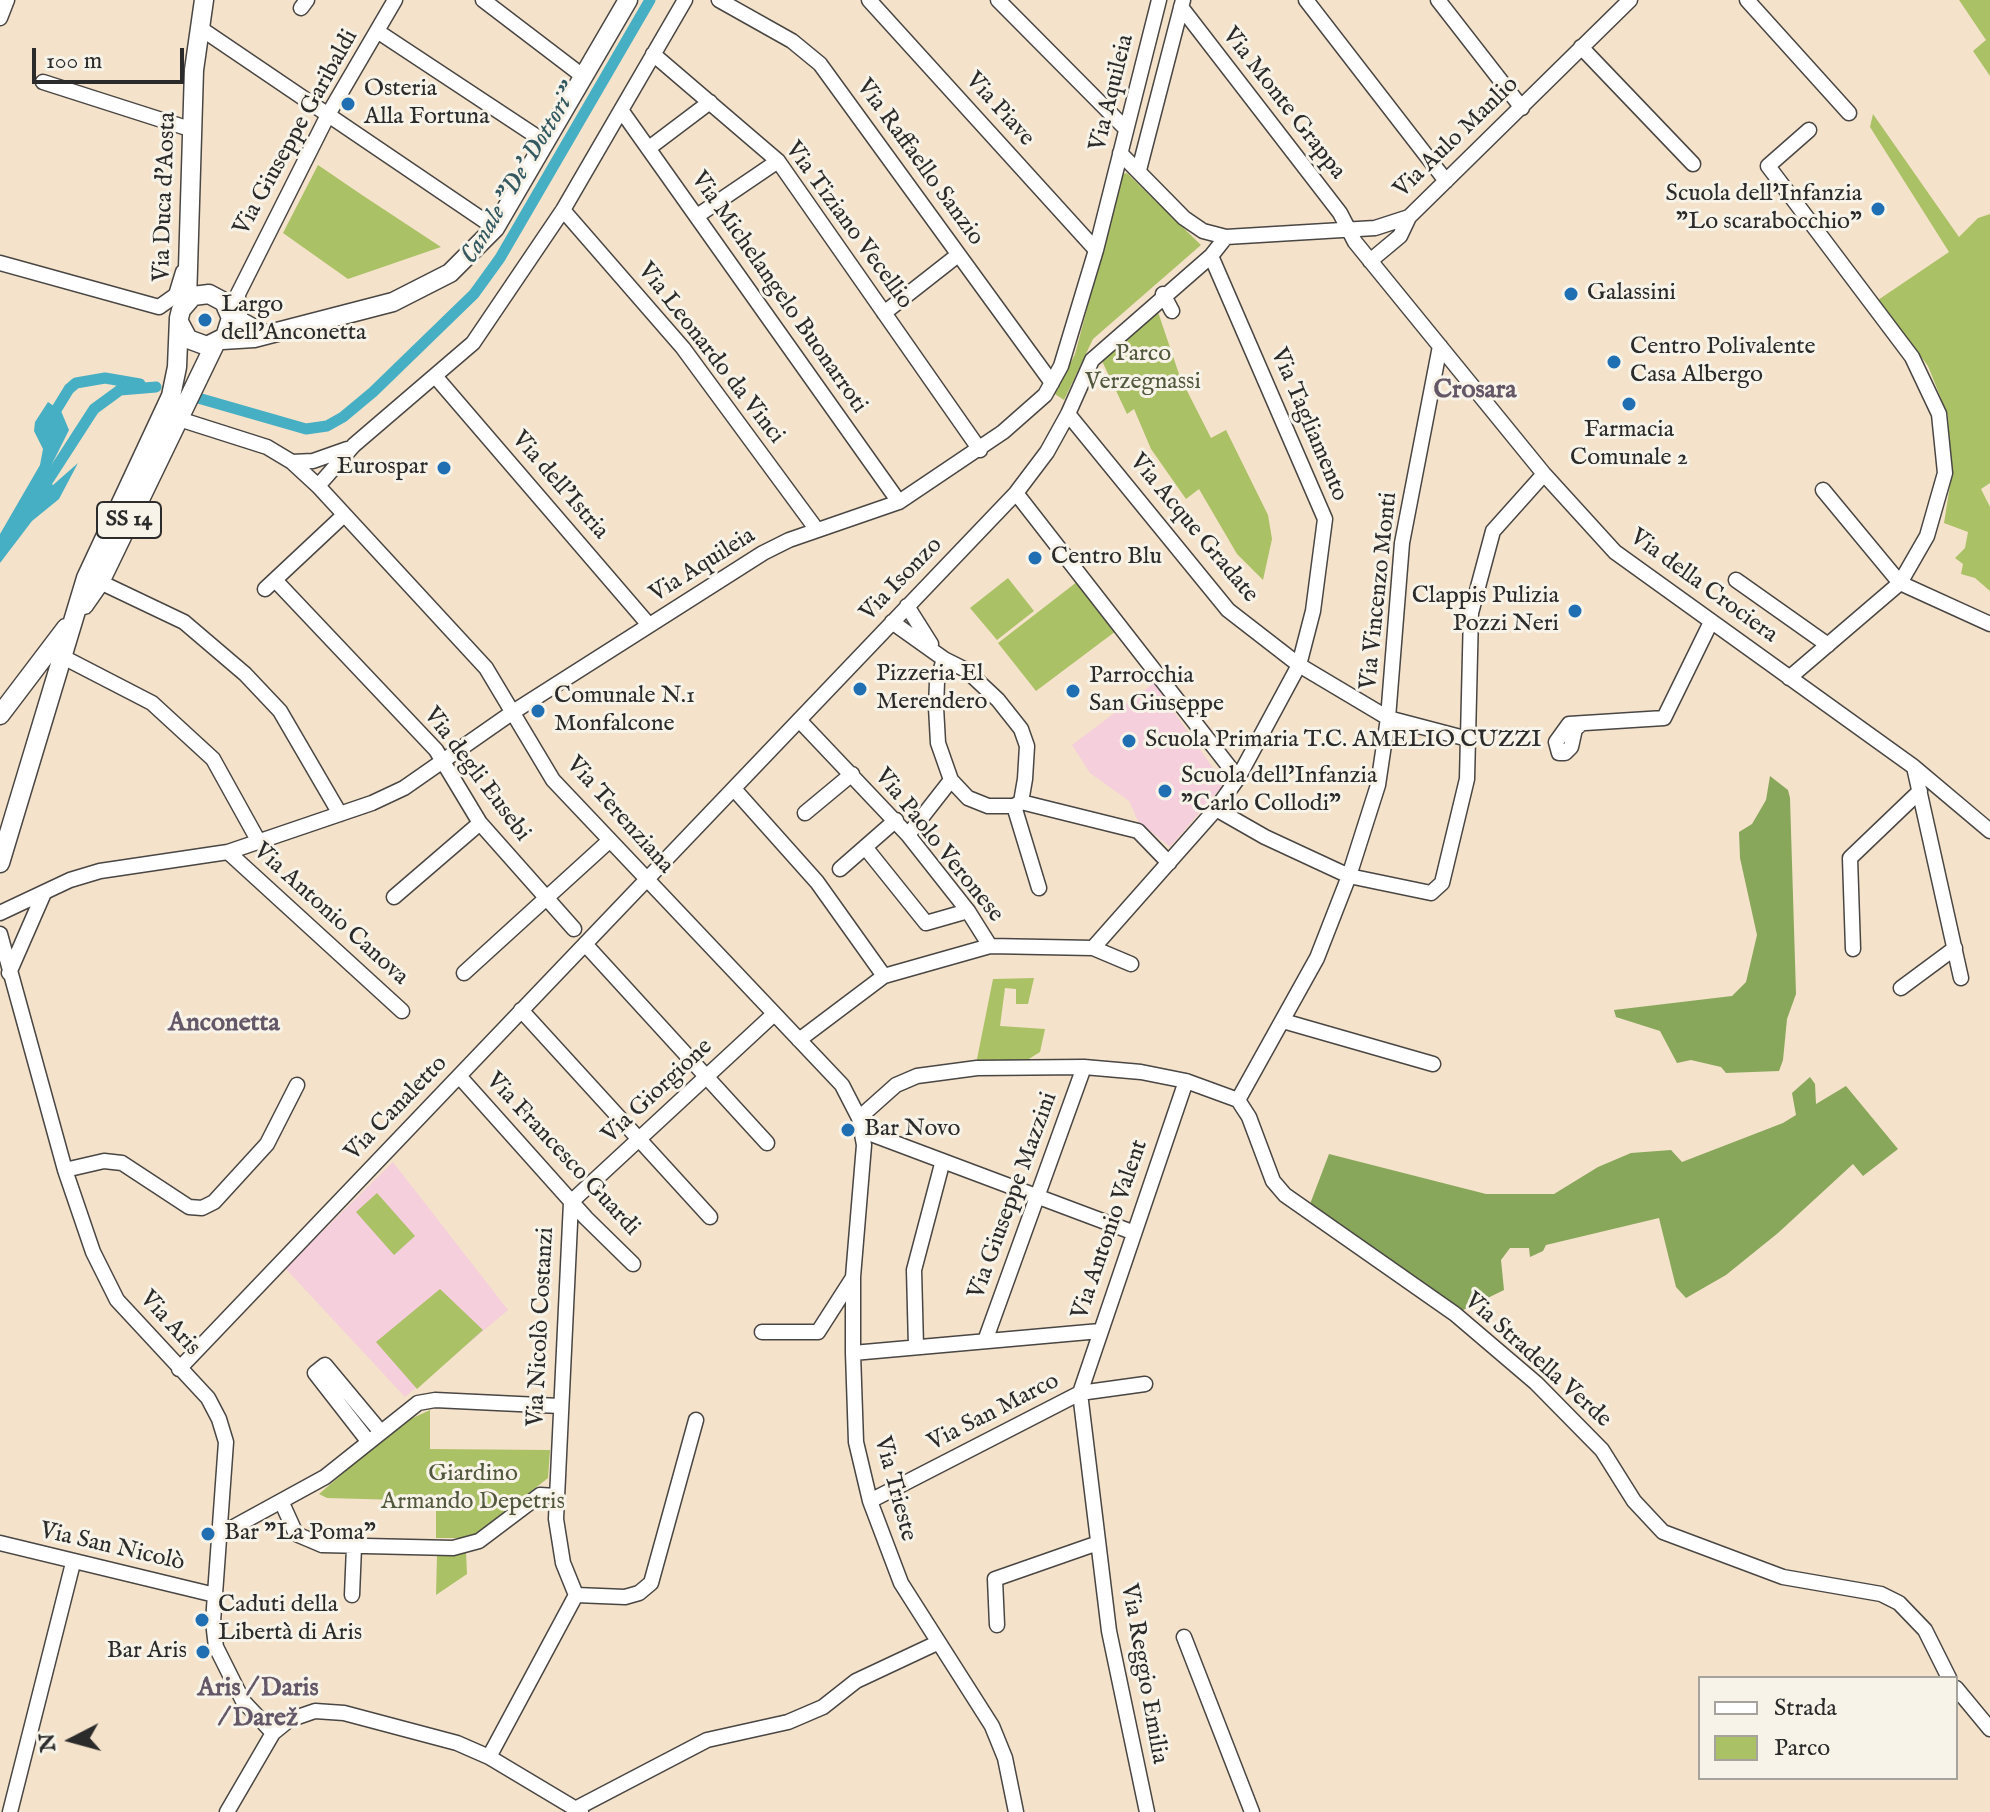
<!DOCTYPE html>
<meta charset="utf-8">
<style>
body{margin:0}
#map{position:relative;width:1990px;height:1812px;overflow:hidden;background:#f4e2ca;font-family:"IM FELL English",serif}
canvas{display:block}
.legend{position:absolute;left:1698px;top:1676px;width:260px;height:104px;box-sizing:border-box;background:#f7f3e8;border:2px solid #a5a39c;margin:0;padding:10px 14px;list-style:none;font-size:24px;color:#2b2b2b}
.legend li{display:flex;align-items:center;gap:16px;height:40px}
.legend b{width:40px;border:2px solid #a5a39c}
.north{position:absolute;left:32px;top:1700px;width:80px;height:80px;-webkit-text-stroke:6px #f7f3e8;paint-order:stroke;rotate:264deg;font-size:22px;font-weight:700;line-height:32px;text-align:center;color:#2b2b2b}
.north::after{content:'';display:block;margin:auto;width:28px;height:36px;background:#2b2b2b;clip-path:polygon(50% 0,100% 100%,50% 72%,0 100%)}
.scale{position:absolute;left:32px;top:48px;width:152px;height:36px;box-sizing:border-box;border:4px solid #2b2b2b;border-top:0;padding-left:10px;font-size:24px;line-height:28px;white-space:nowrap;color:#2b2b2b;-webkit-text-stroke:6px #f7f3e8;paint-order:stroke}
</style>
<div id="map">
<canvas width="1990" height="1812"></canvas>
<ul class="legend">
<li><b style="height:10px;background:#fff"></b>Strada</li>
<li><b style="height:22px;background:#abc166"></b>Parco</li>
</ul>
<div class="north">N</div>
<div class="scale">100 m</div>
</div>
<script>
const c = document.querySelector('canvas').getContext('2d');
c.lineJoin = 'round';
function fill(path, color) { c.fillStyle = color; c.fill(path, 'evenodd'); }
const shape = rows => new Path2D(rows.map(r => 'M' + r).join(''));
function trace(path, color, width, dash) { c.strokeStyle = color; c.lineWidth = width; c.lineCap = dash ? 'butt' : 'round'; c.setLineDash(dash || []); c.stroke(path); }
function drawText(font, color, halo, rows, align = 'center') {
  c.font = font + ' "IM FELL English",serif'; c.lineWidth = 6; c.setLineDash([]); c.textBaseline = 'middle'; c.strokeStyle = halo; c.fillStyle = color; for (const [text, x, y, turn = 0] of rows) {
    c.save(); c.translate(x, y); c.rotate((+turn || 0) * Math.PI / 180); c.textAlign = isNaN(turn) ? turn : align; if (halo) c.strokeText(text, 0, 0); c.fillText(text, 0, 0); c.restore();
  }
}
fill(shape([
 [1154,683,1224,784,1170,847,1138,821,1129,801,1090,773,1072,745],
 [393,1162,508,1310,405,1397,285,1268]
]), '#f5cfdb');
fill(shape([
 [1959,0,1990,0,1990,76,1973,51,1986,40],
 [1873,114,1959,237,1978,218,1990,214,1990,483,1981,489,1990,507,1990,591,1975,578,1961,574,1963,564,1955,558,1965,548,1968,532,1944,523,1951,479,1948,416,1928,366,1878,300,1949,252,1870,127],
 [318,165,362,195,441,247,348,279,283,233],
 [1127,173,1201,245,1093,339,1064,400,1055,394,1075,354,1123,174],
 [1158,312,1180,377,1211,438,1226,430,1268,515,1272,539,1263,580,1237,554,1199,489,1186,499,1151,449,1134,409,1127,414,1102,361],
 [1008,578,1034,611,997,640,970,608],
 [1082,578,1120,628,1036,691,998,643],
 [1034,978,1028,1004,1016,1004,1016,989,1005,988,1000,1026,1045,1029,1040,1052,1024,1062,976,1064,993,979],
 [377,1193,415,1236,394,1255,356,1212],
 [440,1289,483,1330,417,1389,376,1342],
 [430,1410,430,1449,550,1450,548,1478,472,1538,436,1538,436,1501,327,1498,319,1494,402,1423],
 [466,1552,467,1574,436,1595,437,1556]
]), '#abc166');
fill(shape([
 [1770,776,1788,790,1790,798,1796,994,1787,1019,1783,1060,1779,1071,1726,1073,1721,1067,1691,1060,1677,1063,1660,1031,1616,1017,1614,1010,1732,996,1746,982,1757,935,1740,858,1739,832,1752,824,1766,800],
 [1810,1077,1815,1084,1816,1104,1846,1086,1898,1149,1863,1176,1853,1164,1778,1233,1726,1275,1686,1298,1676,1287,1659,1218,1546,1245,1543,1251,1530,1257,1529,1248,1510,1248,1501,1260,1504,1290,1455,1314,1307,1212,1329,1154,1486,1194,1554,1194,1598,1167,1631,1153,1671,1150,1682,1162,1783,1123,1796,1115,1792,1093]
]), '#88a75b');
fill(shape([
 [48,402,61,411,69,430,45,478,53,485,78,463,59,499,32,521,0,563,0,534,40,465,43,449,34,431,35,422]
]), '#46afc4');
trace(shape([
 [198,398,306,429,327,426,343,417,373,392,474,294,500,258,650,0],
 [50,420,69,389,76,383,105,378,140,384],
 [41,491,94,409,120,390,156,387]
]), '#46afc4', 11);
const minor = shape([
 [483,0,584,77],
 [719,0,792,41,820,64,1052,383],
 [869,0,1096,250],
 [998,0,1126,129],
 [1306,0,1446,181],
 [1438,0,1522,108],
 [1747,0,1849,113],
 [1181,7,1340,213,1355,242,1544,474,1615,552,1914,767,1990,831],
 [301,8,307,0],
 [0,18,7,0],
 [200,28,495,228],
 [377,31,545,142],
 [1581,47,1693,164],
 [653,54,778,161,980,450],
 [43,82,193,130],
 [621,110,899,502],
 [649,148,710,102],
 [1120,153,1184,218,1203,231,1226,237,1375,228,1409,217,1630,0],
 [1139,170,1183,0],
 [563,210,683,348,817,530],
 [697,216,778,161],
 [1370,261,1400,236,1409,217],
 [0,263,159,307,176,295,183,272],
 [1163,294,1172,311],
 [238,295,238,312,242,320,264,332],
 [230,310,329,113,395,0],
 [884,313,958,255],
 [435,376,649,625],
 [175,411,179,419,267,447,292,462,318,486,486,668,553,780,842,1085,859,1118,864,1145,853,1277,853,1353,856,1442,870,1501,901,1583,992,1726,1005,1758,1016,1812],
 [1068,414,1228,610,1299,665,1388,718,1468,739],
 [292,462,313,461,347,449],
 [318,486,354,445,473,343,563,210,685,0],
 [1823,490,1900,583,1990,624],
 [1016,493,1238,778],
 [275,580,436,750,480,823,574,929],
 [1736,580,1828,645],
 [100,582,184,622,245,674,280,711,340,814],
 [265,589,344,515],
 [907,606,931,644],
 [892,622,944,659],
 [63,657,152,703,213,759,259,842],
 [944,659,966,670,998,700,1021,729,1027,746,1025,779,1021,802,1014,806,988,806,968,798,951,780,938,743,936,707,937,682,944,659],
 [1789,678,1900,583,1927,536,1945,473,1939,414,1912,357,1768,166,1809,130],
 [799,720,908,835,968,911,990,946],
 [1581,724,1575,729,1571,747,1565,753,1559,753,1556,742,1569,724,1664,718,1711,622],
 [1914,767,1961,978],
 [734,789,817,882,884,976],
 [1021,802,1138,831,1169,863],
 [1014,806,1039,888],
 [1216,809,1265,837,1349,876,1431,893,1442,883,1467,779,1471,613,1493,531,1544,474],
 [805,813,852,774],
 [908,835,951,780],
 [865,847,926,923,968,911],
 [228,852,402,1011],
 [840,869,896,820],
 [394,897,480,823],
 [0,913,70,880,100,871,228,852,372,803,404,788,513,712,763,553,789,540,899,502,1003,432,1045,395,1061,366,1096,250,1159,0],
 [0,934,65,1170,93,1252,117,1300,208,1398,219,1419,226,1442,213,1622,216,1647,243,1701,273,1733],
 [585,944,767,1143],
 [1093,948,1216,809,1238,778,1299,665,1313,611,1325,519,1211,256],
 [1853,949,1850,858,1920,791],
 [9,973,44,893],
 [464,973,609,841],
 [1901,988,1955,948],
 [521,1010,710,1217],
 [1283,1021,1433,1064],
 [799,1040,884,976,990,946,1093,948,1131,964],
 [459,1076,586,1218,633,1264],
 [1238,1100,1249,1117,1273,1181,1285,1195,1455,1314,1536,1383,1602,1450,1634,1501,1663,1532,1783,1577,1881,1594,1899,1603,1925,1630,1949,1678],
 [1238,1100,1317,958,1349,876,1378,785,1388,718,1402,543,1440,346],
 [859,1118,896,1085,917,1076,977,1068,1084,1067,1141,1072,1186,1081,1238,1100],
 [863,1131,1132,1232],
 [65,1170,104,1161,122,1163,189,1207,202,1208,214,1202,267,1144,297,1085],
 [762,1332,818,1332,852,1279],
 [985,1341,1084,1067],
 [916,1347,914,1270,942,1164],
 [853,1353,1100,1331],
 [179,1369,1016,493,1047,452,1068,414,1092,360,1211,256,1226,237],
 [368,1441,315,1373,325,1365,380,1431],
 [870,1501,1080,1393,1145,1384],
 [282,1503,296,1534,322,1545,453,1548,479,1541,540,1495,556,1496],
 [221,1534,325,1477,418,1403,435,1400,560,1406],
 [0,1543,215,1595],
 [352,1595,354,1547],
 [576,1595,563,1563,556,1519,571,1202,774,1014],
 [997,1625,995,1579,1098,1543],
 [1184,1637,1252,1812],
 [1956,1688,1990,1729],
 [489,1757,576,1595,625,1597,639,1593,651,1583,696,1420],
 [575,1809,707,1740,788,1722,823,1707,856,1681,937,1643],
 [10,1812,73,1563],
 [227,1812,273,1733,289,1720,315,1711,344,1713,457,1743,489,1757,581,1812],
 [1147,1812,1109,1631,1080,1393,1186,1081]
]);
const major = shape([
 [187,301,194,70,204,0],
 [222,340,254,338,393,302,450,273,495,228,628,0],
 [84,605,100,582,215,344],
 [0,715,66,628],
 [0,863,86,578,171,396,177,367,179,318,181,310,193,296,209,294,224,302,231,318,225,337,207,346,188,339,179,322]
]);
trace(minor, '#494643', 17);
trace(major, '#494643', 21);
trace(minor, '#fff', 14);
trace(major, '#fff', 18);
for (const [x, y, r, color] of [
 [348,104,8,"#1f6fb2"],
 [1878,209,8,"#1f6fb2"],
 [1571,294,8,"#1f6fb2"],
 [205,320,8,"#1f6fb2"],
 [1614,362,8,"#1f6fb2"],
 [1629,404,8,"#1f6fb2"],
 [444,468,8,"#1f6fb2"],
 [1035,558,8,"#1f6fb2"],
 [1575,611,8,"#1f6fb2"],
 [860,689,8,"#1f6fb2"],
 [1073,691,8,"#1f6fb2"],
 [538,711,8,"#1f6fb2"],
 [1129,741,8,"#1f6fb2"],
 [1165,791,8,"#1f6fb2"],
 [848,1130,8,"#1f6fb2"],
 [208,1534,8,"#1f6fb2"],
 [202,1620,8,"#1f6fb2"],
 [203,1652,8,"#1f6fb2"]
]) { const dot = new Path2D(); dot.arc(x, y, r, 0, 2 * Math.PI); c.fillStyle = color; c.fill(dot); trace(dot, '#f7f3e8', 3); }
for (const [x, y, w] of [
 [129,520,64]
]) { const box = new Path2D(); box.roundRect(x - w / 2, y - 18, w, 36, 6); c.fillStyle = '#f7f3e8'; c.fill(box); trace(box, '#2b2b2b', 2); }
drawText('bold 22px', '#2b2b2b', null, [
 ["SS 14",129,520]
]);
drawText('24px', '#2b2b2b', '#f7f3e8', [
 ["Osteria",364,90],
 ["Alla Fortuna",364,118],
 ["Scuola dell'Infanzia",1862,195,"right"],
 ["\"Lo scarabocchio\"",1862,223,"right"],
 ["Galassini",1587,294],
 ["Largo",221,306],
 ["dell'Anconetta",221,334],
 ["Centro Polivalente",1630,348],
 ["Casa Albergo",1630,376],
 ["Farmacia",1629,431,"center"],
 ["Comunale 2",1629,459,"center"],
 ["Eurospar",428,468,"right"],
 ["Centro Blu",1051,558],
 ["Clappis Pulizia",1559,597,"right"],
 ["Pozzi Neri",1559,625,"right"],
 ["Pizzeria El",876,675],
 ["Merendero",876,703],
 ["Parrocchia",1089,677],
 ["San Giuseppe",1089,705],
 ["Comunale N.1",554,697],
 ["Monfalcone",554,725],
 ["Scuola Primaria T.C. AMELIO CUZZI",1145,741],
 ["Scuola dell'Infanzia",1181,777],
 ["\"Carlo Collodi\"",1181,805],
 ["Bar Novo",864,1130],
 ["Bar \"La Poma\"",224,1534],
 ["Caduti della",218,1606],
 ["Libertà di Aris",218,1634],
 ["Bar Aris",187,1652,"right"]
], 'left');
drawText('24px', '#2b2b2b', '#f7f3e8', [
 ["Via Aquileia",1113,93,-76],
 ["Via Monte Grappa",1283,104,52],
 ["Via Piave",999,110,48],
 ["Via Giuseppe Garibaldi",297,133,-61],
 ["Via Aulo Manlio",1457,138,-44],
 ["Via Raffaello Sanzio",919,163,54],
 ["Via Duca d'Aosta",166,197,-88],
 ["Via Tiziano Vecellio",848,226,54],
 ["Via Michelangelo Buonarroti",778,293,55],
 ["Via Leonardo da Vinci",710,354,52],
 ["Via Tagliamento",1308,425,67],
 ["Via dell'Istria",559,486,49],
 ["Via Acque Gradate",1193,529,50],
 ["Via Aquileia",703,566,-32],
 ["Via Isonzo",902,580,-46],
 ["Via della Crociera",1703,587,36],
 ["Via Vincenzo Monti",1380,591,-84],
 ["Via degli Eusebi",476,775,53],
 ["Via Terenziana",619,816,48],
 ["Via Paolo Veronese",938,846,51],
 ["Via Antonio Canova",330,915,42],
 ["Via Giorgione",658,1092,-43],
 ["Via Canaletto",397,1109,-46],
 ["Via Francesco Guardi",562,1155,47],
 ["Via Giuseppe Mazzini",1014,1196,-70],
 ["Via Antonio Valent",1111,1230,-71],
 ["Via Aris",169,1324,48],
 ["Via Nicolò Costanzi",542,1327,-87],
 ["Via Stradella Verde",1537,1361,42],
 ["Via San Marco",994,1413,-27],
 ["Via Trieste",894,1489,75],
 ["Via San Nicolò",112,1548,13],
 ["Via Reggio Emilia",1143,1674,80]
]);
drawText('24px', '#51583d', '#f7f3e8', [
 ["Parco",1143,355],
 ["Verzegnassi",1143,383],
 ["Giardino",473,1475],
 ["Armando Depetris",473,1503]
]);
drawText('italic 26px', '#345961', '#f7f3e8', [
 ["Canale \"De' Dottori\"",521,175,-59]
]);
drawText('bold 26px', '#645767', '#f7f3e8', [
 ["Crosara",1475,392],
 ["Anconetta",224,1025],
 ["Aris / Daris",258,1690],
 ["/ Darež",258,1720]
]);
</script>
